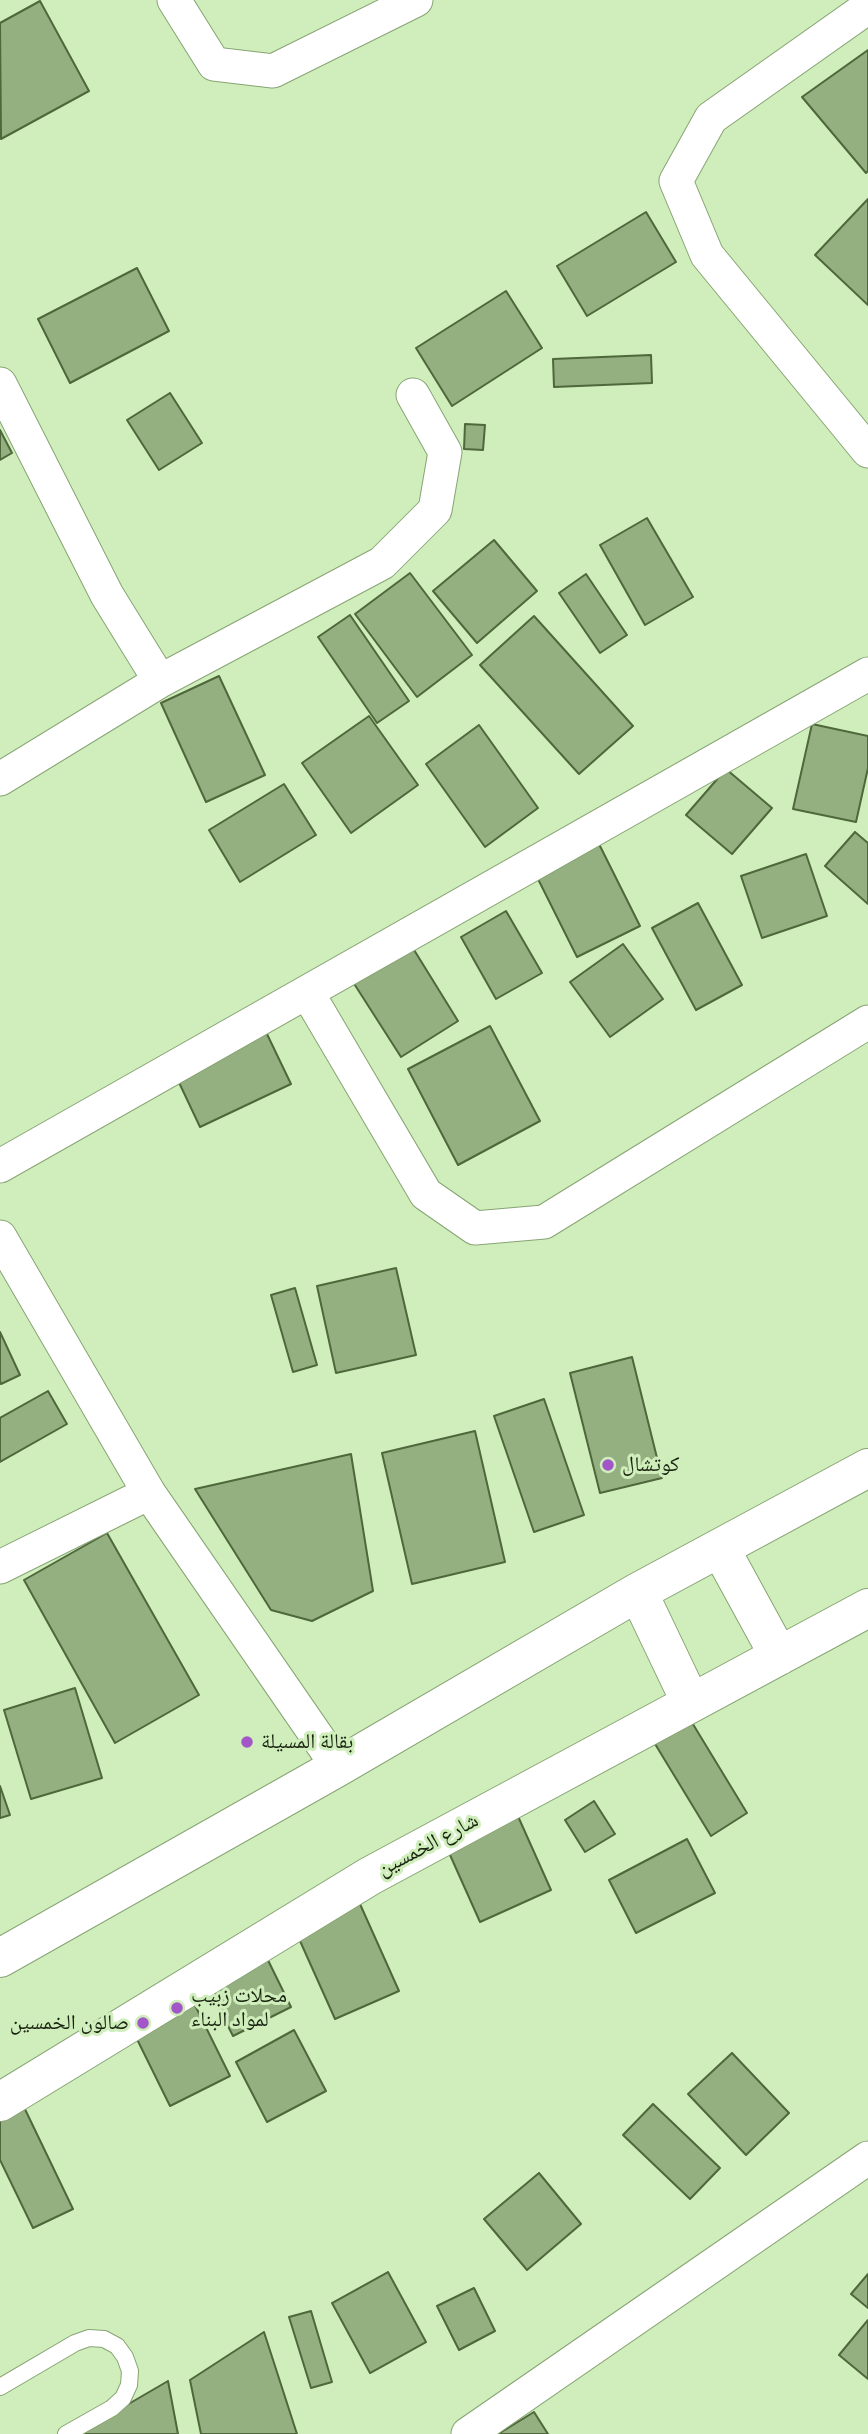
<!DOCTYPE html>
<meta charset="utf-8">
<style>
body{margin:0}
canvas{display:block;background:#cfeebb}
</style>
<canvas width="868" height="2434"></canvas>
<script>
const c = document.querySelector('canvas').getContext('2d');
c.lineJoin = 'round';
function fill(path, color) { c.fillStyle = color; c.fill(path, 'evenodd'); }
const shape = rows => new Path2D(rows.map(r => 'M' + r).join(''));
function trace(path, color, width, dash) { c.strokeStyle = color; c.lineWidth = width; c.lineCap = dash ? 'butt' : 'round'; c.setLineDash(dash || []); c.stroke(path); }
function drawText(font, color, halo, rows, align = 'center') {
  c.font = font + ' "IBM Plex Serif","Noto Naskh Arabic",serif'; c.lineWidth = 6; c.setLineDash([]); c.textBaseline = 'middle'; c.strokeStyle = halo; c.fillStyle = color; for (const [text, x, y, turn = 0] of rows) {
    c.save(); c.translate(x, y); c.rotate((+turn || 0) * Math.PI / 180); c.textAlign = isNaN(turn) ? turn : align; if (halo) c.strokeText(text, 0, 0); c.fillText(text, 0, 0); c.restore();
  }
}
const building = shape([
 [40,1,89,91,1,139,0,23,40,1],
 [868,50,868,171,866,173,802,97,868,50],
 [868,199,868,305,815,255,868,199],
 [646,212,676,262,587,316,557,266,646,212],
 [137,268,169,331,70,383,38,319,137,268],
 [506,291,542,348,452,406,416,348,506,291],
 [651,355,652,383,554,387,553,359,651,355],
 [170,393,202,443,159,470,127,420,170,393],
 [465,424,485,425,483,450,464,449,465,424],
 [0,430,12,453,0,460,0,430],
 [647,518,693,597,645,625,600,545,647,518],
 [494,540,537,591,477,643,433,591,494,540],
 [410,573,472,655,417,697,355,614,410,573],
 [586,574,627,635,600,653,559,593,586,574],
 [350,615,409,701,377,723,318,637,350,615],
 [534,616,633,726,579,774,480,665,534,616],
 [219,676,265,775,206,802,161,703,219,676],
 [369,716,418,785,351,833,302,763,369,716],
 [812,724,868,736,868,768,856,822,793,809,812,724],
 [479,725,538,808,485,847,426,764,479,725],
 [726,769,772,808,732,854,686,815,726,769],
 [284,784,316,835,240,882,209,830,284,784],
 [855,832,868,843,868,904,825,866,855,832],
 [595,836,640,926,577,957,532,867,595,836],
 [806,854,827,916,762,938,741,876,806,854],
 [698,903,742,985,696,1010,652,928,698,903],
 [506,911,542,973,496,999,461,937,506,911],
 [623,944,663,999,610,1037,570,982,623,944],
 [411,945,458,1021,401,1057,353,982,411,945],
 [490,1026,540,1121,458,1165,408,1069,490,1026],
 [266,1032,291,1084,200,1127,175,1074,266,1032],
 [396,1268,416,1355,336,1373,317,1286,396,1268],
 [295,1288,317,1365,293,1372,271,1295,295,1288],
 [0,1332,20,1375,1,1384,0,1381,0,1332],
 [632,1357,662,1478,600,1493,570,1373,632,1357],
 [48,1391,67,1424,0,1462,0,1418,48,1391],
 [544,1399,584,1515,534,1532,494,1416,544,1399],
 [475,1431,505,1562,412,1584,382,1453,475,1431],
 [351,1454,373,1591,312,1621,271,1610,195,1489,351,1454],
 [107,1533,199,1695,115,1743,24,1580,107,1533],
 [75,1688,102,1778,31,1799,4,1710,75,1688],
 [685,1711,747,1813,711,1836,649,1734,685,1711],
 [0,1786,10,1815,0,1818,0,1786],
 [594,1801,615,1834,585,1852,565,1820,594,1801],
 [517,1814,551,1890,480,1922,446,1846,517,1814],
 [687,1839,715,1893,636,1933,609,1880,687,1839],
 [360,1904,399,1991,335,2019,296,1932,360,1904],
 [264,1952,291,2007,233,2036,205,1981,264,1952],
 [189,1993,230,2076,170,2106,129,2023,189,1993],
 [294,2030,326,2091,267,2122,236,2062,294,2030],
 [732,2053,789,2113,746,2155,688,2094,732,2053],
 [22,2103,73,2209,33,2228,0,2160,0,2114,22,2103],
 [653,2104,720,2168,690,2199,623,2135,653,2104],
 [539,2173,581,2224,527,2270,484,2219,539,2173],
 [388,2272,426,2342,370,2373,332,2303,388,2272],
 [868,2274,868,2308,851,2294,868,2274],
 [474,2288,495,2331,459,2350,437,2306,474,2288],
 [311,2311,332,2382,311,2388,289,2317,311,2311],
 [868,2320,868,2379,839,2355,868,2320],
 [264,2332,297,2434,201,2434,190,2380,264,2332],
 [168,2381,178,2434,77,2434,168,2381],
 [534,2412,548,2434,498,2434,534,2412]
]);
fill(building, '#94b080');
trace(building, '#4e673b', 2);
const lane = shape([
 [0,2387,75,2343,89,2338,104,2339,117,2346,125,2357,130,2371,129,2385,123,2398,112,2408,66,2434]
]);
const street = shape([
 [174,0,214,64,273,71,416,0],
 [868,7,711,118,676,181,707,255,868,451],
 [0,384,107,595,160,681],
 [0,779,160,681,382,563,435,510,445,452,413,395],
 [307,992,426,1194,475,1228,544,1222,868,1022],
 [0,1166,868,674],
 [0,1237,149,1493,338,1767],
 [0,1567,149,1493],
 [468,2434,868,2158]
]);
const primary = shape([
 [720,1548,779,1656],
 [638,1592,691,1703],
 [0,1958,338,1767,638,1592,868,1468],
 [0,2102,370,1876,868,1608]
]);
trace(lane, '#88a474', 18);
trace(street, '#88a474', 35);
trace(primary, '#88a474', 40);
trace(lane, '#fff', 16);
trace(street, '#fff', 33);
trace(primary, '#fff', 38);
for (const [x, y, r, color] of [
 [608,1465,7,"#a256c8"],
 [247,1742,7,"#a256c8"],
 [177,2008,7,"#a256c8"],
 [143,2023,7,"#a256c8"]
]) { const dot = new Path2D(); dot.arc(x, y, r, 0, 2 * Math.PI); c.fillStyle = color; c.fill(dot); trace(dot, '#cfeebb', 2.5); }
drawText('21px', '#192411', '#cfeebb', [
 ["كوتشال",622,1465],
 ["بقالة المسيلة",261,1742],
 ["محلات زبيب",191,1996],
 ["لمواد البناء",191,2020],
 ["صالون الخمسين",129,2023,"right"]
], 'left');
drawText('21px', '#192411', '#cfeebb', [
 ["شارع الخمسين",428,1845,-28]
]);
</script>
